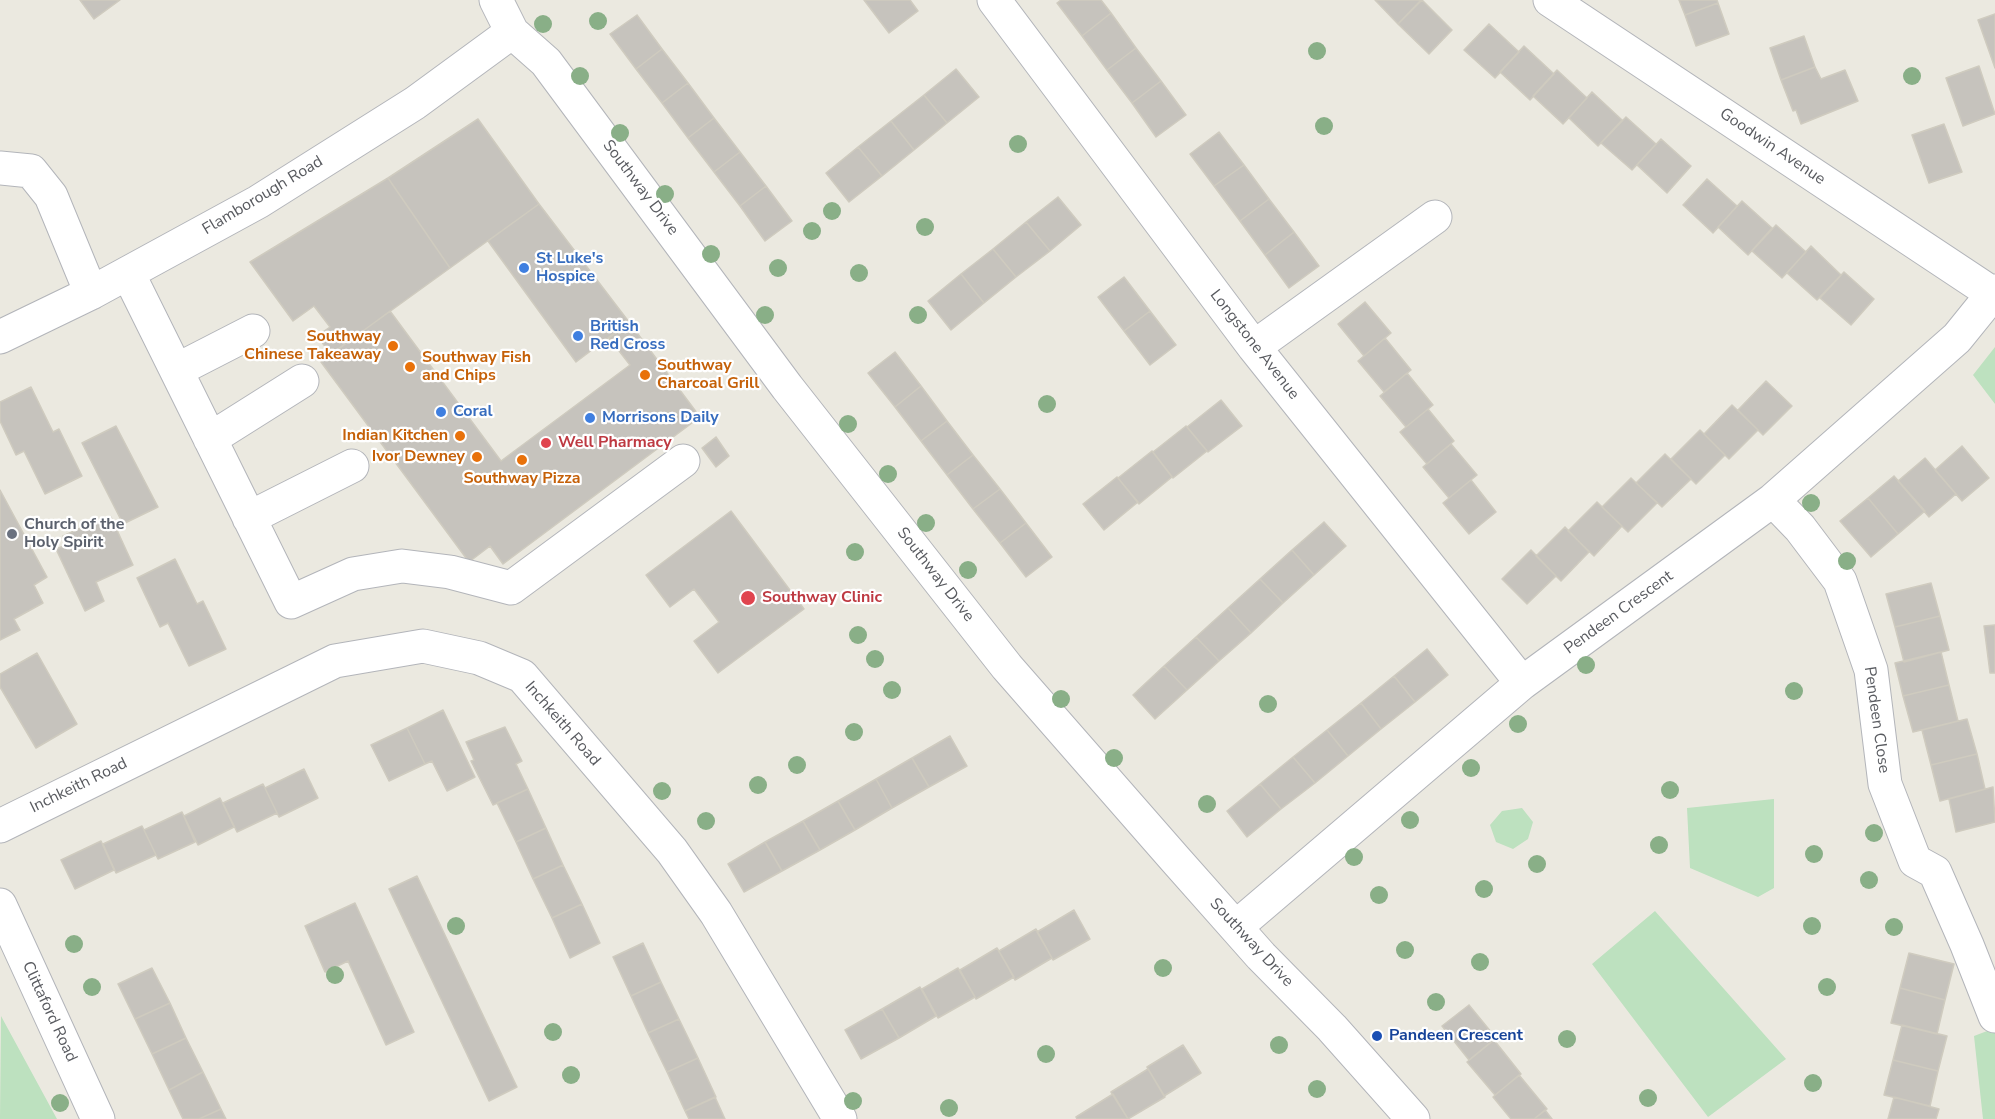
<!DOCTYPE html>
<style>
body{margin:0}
canvas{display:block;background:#ebe9e0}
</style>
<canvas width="1995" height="1119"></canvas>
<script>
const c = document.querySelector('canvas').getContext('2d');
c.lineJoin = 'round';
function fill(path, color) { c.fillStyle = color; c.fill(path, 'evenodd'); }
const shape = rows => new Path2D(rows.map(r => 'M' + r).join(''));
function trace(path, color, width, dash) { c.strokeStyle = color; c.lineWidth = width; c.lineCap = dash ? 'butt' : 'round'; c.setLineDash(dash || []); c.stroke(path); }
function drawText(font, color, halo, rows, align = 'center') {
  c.font = font + ' "Nunito Sans",sans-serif'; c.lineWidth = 4.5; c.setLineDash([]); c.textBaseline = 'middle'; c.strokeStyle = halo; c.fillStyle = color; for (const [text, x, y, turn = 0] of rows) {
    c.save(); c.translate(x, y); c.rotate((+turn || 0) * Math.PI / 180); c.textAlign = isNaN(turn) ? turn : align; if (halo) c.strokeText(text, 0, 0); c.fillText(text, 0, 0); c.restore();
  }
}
fill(shape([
 [1995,347,1995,404,1973,375],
 [1774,799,1774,888,1758,897,1690,868,1687,808],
 [1522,808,1533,822,1528,839,1513,849,1496,842,1490,825,1502,811],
 [1655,911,1786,1059,1708,1117,1592,964],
 [1,1016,57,1119,0,1119],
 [1995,1028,1995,1119,1983,1119,1974,1036]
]), '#bde1bf');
const building = shape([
 [80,0,120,0,94,19,80,0],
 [864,0,910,0,918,11,889,33,864,0],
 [1061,0,1101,0,1111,13,1082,36,1057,3,1061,0],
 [1375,0,1421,0,1398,24,1375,0],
 [1422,0,1452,30,1429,54,1398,24,1422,0],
 [1679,0,1717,0,1718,3,1685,15,1679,0],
 [1718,3,1729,34,1696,46,1685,15,1718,3],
 [1111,13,1136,48,1107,70,1082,36,1111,13],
 [1995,14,1995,68,1978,20,1995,14],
 [637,15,662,49,636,69,610,34,637,15],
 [1489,24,1519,52,1495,78,1464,50,1489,24],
 [1804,36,1815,67,1781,80,1770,48,1804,36],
 [1524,46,1554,74,1530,100,1500,72,1524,46],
 [1136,48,1161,81,1132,103,1107,70,1136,48],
 [662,49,688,83,662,103,636,69,662,49],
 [1979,66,1995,114,1963,126,1946,78,1979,66],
 [1815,67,1821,79,1845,70,1858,101,1801,124,1796,110,1793,111,1781,80,1815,67],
 [956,69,979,97,947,123,924,95,956,69],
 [1557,70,1587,98,1563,124,1533,96,1557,70],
 [1161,81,1186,115,1156,137,1132,103,1161,81],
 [688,83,714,118,688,138,662,103,688,83],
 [1592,92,1622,120,1598,146,1569,118,1592,92],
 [924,95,947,123,914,150,891,121,924,95],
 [1626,117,1656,144,1632,170,1601,143,1626,117],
 [714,118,740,152,714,172,688,138,714,118],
 [478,119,539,204,450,268,388,178,478,119],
 [891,121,914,150,882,176,858,147,891,121],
 [1944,124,1962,172,1929,183,1912,135,1944,124],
 [1219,132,1244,165,1214,186,1190,154,1219,132],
 [1661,139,1691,166,1667,193,1637,165,1661,139],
 [858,147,882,176,849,202,826,173,858,147],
 [740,152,766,186,740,206,714,172,740,152],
 [1244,165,1269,199,1240,221,1214,186,1244,165],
 [388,178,450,268,331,354,317,336,330,327,314,306,293,321,250,262,388,178],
 [1707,179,1737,206,1713,233,1683,205,1707,179],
 [766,186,792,221,765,241,740,206,766,186],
 [1058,197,1081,225,1050,251,1026,222,1058,197],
 [1269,199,1294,232,1265,255,1240,221,1269,199],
 [1742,201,1772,228,1748,255,1718,227,1742,201],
 [539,204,629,322,576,362,488,241,539,204],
 [1026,222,1050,251,1016,277,993,249,1026,222],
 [1776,225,1806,252,1782,278,1752,251,1776,225],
 [1294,232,1319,266,1289,288,1265,255,1294,232],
 [1811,246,1841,275,1817,300,1787,273,1811,246],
 [993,249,1016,277,984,303,961,274,993,249],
 [1844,272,1874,299,1851,325,1820,298,1844,272],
 [961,274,984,303,951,330,928,301,961,274],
 [1124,277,1150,311,1124,331,1098,297,1124,277],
 [1365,302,1391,333,1364,356,1338,324,1365,302],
 [390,311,501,461,630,365,609,338,629,322,700,417,503,564,490,546,469,562,321,362,390,311],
 [1150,311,1176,345,1150,365,1124,331,1150,311],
 [1385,338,1411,370,1384,392,1358,361,1385,338],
 [895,352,921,386,895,407,868,373,895,352],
 [1407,373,1433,405,1406,427,1380,396,1407,373],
 [1766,381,1792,406,1763,435,1738,410,1766,381],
 [921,386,947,421,921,441,895,407,921,386],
 [31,387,53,432,59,429,82,476,45,494,24,451,16,455,0,421,0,402,31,387],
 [1221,400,1242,426,1208,452,1187,427,1221,400],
 [1732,405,1758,430,1729,459,1704,434,1732,405],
 [1428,409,1454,441,1427,464,1400,432,1428,409],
 [947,421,973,455,947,475,921,441,947,421],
 [116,426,158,507,123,524,82,443,116,426],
 [1186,426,1207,451,1173,478,1153,452,1186,426],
 [1700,430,1725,455,1696,484,1671,459,1700,430],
 [716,437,729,456,716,467,702,448,716,437],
 [1451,444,1477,475,1449,498,1423,467,1451,444],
 [1962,446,1989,478,1962,501,1935,470,1962,446],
 [1152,451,1172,477,1139,504,1118,478,1152,451],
 [1665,454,1691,479,1662,507,1636,483,1665,454],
 [973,455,1000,489,973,509,947,475,973,455],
 [1925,458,1956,494,1929,517,1898,481,1925,458],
 [1894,476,1925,511,1898,534,1868,498,1894,476],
 [1117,477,1138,502,1104,530,1083,504,1117,477],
 [1631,478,1657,503,1628,532,1602,507,1631,478],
 [1471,480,1496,512,1469,534,1443,503,1471,480],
 [1000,489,1026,523,1000,543,973,509,1000,489],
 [0,490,47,577,34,585,43,603,14,619,20,630,0,640,0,490],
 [1868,498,1898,534,1871,557,1840,521,1868,498],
 [1597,502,1622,526,1594,556,1568,531,1597,502],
 [731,511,804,609,718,673,694,641,719,622,694,589,670,607,646,575,731,511],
 [111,517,133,565,96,582,104,601,85,611,56,549,66,545,63,536,96,521,98,523,111,517],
 [1324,522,1346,546,1314,575,1292,550,1324,522],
 [1026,523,1052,557,1026,577,1000,543,1026,523],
 [1565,527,1589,552,1561,581,1536,556,1565,527],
 [1292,550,1314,575,1283,603,1260,579,1292,550],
 [1531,550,1556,576,1527,604,1502,579,1531,550],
 [175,559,197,604,203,601,226,649,189,666,168,623,160,627,137,578,175,559],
 [1260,579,1283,603,1251,633,1228,608,1260,579],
 [1931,583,1940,616,1895,627,1886,594,1931,583],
 [1228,608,1251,633,1219,661,1196,637,1228,608],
 [1940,616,1949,650,1904,662,1895,627,1940,616],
 [1995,625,1995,673,1990,673,1984,626,1995,625],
 [1196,637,1219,661,1187,690,1164,666,1196,637],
 [1427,649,1448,675,1415,702,1394,676,1427,649],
 [1941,652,1949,685,1903,696,1895,663,1941,652],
 [37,653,77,724,36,748,0,687,0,674,37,653],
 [1164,666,1187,690,1155,719,1133,695,1164,666],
 [1394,676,1415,702,1381,729,1361,703,1394,676],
 [1949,685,1958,721,1913,732,1903,696,1949,685],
 [1361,703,1381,729,1348,756,1327,730,1361,703],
 [443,710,475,777,447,791,432,761,425,764,407,728,443,710],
 [1967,719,1977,754,1931,765,1922,730,1967,719],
 [505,727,522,761,516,764,528,789,493,805,471,761,474,760,466,742,505,727],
 [407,728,425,764,389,781,371,745,407,728],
 [1327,730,1348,756,1315,783,1293,757,1327,730],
 [950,736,967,766,929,787,912,758,950,736],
 [1977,754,1985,789,1940,801,1931,765,1977,754],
 [1293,757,1315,783,1281,809,1260,784,1293,757],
 [912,758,929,787,892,808,876,779,912,758],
 [304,769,318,798,279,817,265,788,304,769],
 [876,779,892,808,855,830,838,801,876,779],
 [263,784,277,813,237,832,223,803,263,784],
 [1260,784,1281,809,1247,837,1227,811,1260,784],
 [1993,787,1995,822,1956,832,1949,799,1993,787],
 [528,789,546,828,516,842,497,803,528,789],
 [220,798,234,827,198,845,184,816,220,798],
 [838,801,855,830,820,850,803,821,838,801],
 [182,812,195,842,158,859,144,830,182,812],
 [803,821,820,850,782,871,765,842,803,821],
 [142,826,156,855,116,873,103,844,142,826],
 [546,828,563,865,533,879,516,842,546,828],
 [101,841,114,870,75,889,61,860,101,841],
 [765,842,782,871,744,892,728,864,765,842],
 [563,865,582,904,552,918,533,879,563,865],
 [417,876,517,1087,489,1101,389,889,417,876],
 [355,903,414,1032,386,1045,348,961,325,972,305,926,355,903],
 [582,904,600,943,570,958,552,918,582,904],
 [1074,910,1090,939,1053,960,1037,932,1074,910],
 [1036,929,1052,958,1015,980,999,951,1036,929],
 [643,943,661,982,631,996,613,957,643,943],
 [997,948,1014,977,976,999,960,970,997,948],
 [1909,953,1954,964,1945,1000,1900,988,1909,953],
 [152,968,170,1003,135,1019,118,984,152,968],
 [958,968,975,997,938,1018,922,989,958,968],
 [661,982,679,1019,648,1033,631,996,661,982],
 [920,987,936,1016,899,1038,882,1009,920,987],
 [1900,988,1945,1000,1937,1034,1891,1023,1900,988],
 [170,1003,186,1038,152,1054,135,1019,170,1003],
 [1469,1005,1496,1038,1469,1060,1442,1026,1469,1005],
 [882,1009,899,1038,861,1059,845,1030,882,1009],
 [679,1019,698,1058,667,1072,648,1033,679,1019],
 [1902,1025,1947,1036,1938,1071,1893,1060,1902,1025],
 [186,1038,203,1072,169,1090,152,1054,186,1038],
 [1494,1040,1521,1074,1495,1095,1467,1062,1494,1040],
 [1183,1045,1201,1073,1164,1096,1147,1067,1183,1045],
 [698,1058,716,1097,685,1111,667,1072,698,1058],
 [1893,1060,1938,1071,1930,1106,1884,1095,1893,1060],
 [1148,1069,1165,1097,1128,1119,1111,1092,1148,1069],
 [203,1072,221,1109,199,1119,183,1119,169,1090,203,1072],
 [1519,1075,1547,1109,1534,1119,1511,1119,1493,1097,1519,1075],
 [1113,1094,1128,1119,1077,1119,1076,1117,1113,1094],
 [715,1097,725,1119,689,1119,685,1111,715,1097],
 [1894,1097,1939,1109,1936,1119,1888,1119,1894,1097],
 [221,1109,226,1119,199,1119,221,1109],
 [1545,1110,1552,1119,1534,1119,1545,1110]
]);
fill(building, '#c6c3bd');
trace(building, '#cfcbbf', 1.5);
const minor = shape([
 [496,0,512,32,546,62,787,387,1007,667,1175,859,1261,956,1332,1028,1413,1119],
 [994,0,1254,347,1522,683],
 [1550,0,1993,294],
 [0,168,31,171,51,196,91,293],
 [128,273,291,602,353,574,402,566,450,572,511,588,683,461],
 [0,337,91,293,258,202,415,103,512,32],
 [1254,347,1435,217],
 [177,370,253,331],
 [210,439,302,381],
 [1773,500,1800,528,1840,581,1871,670,1885,784,1915,861,1935,872,1967,945,1995,1016],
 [249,518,352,466],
 [0,826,335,661,423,646,479,658,522,676,672,851,716,913,840,1119],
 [0,905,98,1119],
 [1236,927,1522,683,1773,500,1957,338,1995,291]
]);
trace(minor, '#b3b5ba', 35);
trace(minor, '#fff', 33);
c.fillStyle = '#89af87';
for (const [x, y] of [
 [598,21],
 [543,24],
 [1317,51],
 [580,76],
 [1912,76],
 [1324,126],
 [620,133],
 [1018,144],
 [665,194],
 [832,211],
 [925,227],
 [812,231],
 [711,254],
 [778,268],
 [859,273],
 [765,315],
 [918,315],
 [1047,404],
 [848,424],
 [888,474],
 [1811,503],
 [926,523],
 [855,552],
 [1847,561],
 [968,570],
 [858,635],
 [875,659],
 [1586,665],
 [892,690],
 [1794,691],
 [1061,699],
 [1268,704],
 [1518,724],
 [854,732],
 [1114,758],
 [797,765],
 [1471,768],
 [758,785],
 [1670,790],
 [662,791],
 [1207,804],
 [1410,820],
 [706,821],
 [1874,833],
 [1659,845],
 [1814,854],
 [1354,857],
 [1537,864],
 [1869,880],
 [1484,889],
 [1379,895],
 [456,926],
 [1812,926],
 [1894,927],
 [74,944],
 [1405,950],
 [1480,962],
 [1163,968],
 [335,975],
 [92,987],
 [1827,987],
 [1436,1002],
 [553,1032],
 [1567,1039],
 [1279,1045],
 [1046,1054],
 [571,1075],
 [1813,1083],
 [1317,1089],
 [1648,1098],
 [853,1101],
 [60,1103],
 [949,1108]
]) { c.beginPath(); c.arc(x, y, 9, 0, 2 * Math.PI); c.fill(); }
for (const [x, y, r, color] of [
 [524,268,6,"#3f7fe0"],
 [578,336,6,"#3f7fe0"],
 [393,346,6,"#e8710a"],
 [410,367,6,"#e8710a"],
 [645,375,6,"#e8710a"],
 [441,412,6,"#3f7fe0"],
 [590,418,6,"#3f7fe0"],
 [460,436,6,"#e8710a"],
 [546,443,6,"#e0444e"],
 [477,457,6,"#e8710a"],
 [522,460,6,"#e8710a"],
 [12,534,6,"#6b7280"],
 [748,598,8,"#e0444e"],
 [1377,1036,6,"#1a4fb4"]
]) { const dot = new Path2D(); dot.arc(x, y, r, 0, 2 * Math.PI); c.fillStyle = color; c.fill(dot); trace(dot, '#fff', 2); }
drawText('16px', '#595b60', '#fff', [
 ["Goodwin Avenue",1772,147,34],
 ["Southway Drive",640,188,53],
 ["Flamborough Road",263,196,-31],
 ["Longstone Avenue",1254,345,52],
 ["Southway Drive",935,575,52],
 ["Pendeen Crescent",1619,613,-36],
 ["Pendeen Close",1876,720,82],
 ["Inchkeith Road",562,724,49],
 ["Inchkeith Road",79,786,-26],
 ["Southway Drive",1251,943,47],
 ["Clittaford Road",49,1012,65]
]);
drawText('bold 16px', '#366cbe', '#fff', [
 ["St Luke's",536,259],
 ["Hospice",536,277],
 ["British",590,327],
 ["Red Cross",590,345],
 ["Coral",453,412],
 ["Morrisons Daily",602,418]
], 'left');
drawText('bold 16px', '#c56008', '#fff', [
 ["Southway",381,337],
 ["Chinese Takeaway",381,355],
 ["Southway Fish",422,358,"left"],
 ["and Chips",422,376,"left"],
 ["Southway",657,366,"left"],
 ["Charcoal Grill",657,384,"left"],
 ["Indian Kitchen",448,436],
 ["Ivor Dewney",465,457],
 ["Southway Pizza",522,479,"center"]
], 'right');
drawText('bold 16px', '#be3a42', '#fff', [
 ["Well Pharmacy",558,443],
 ["Southway Clinic",762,598]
], 'left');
drawText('bold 16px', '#5b616d', '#fff', [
 ["Church of the",24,525],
 ["Holy Spirit",24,543]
], 'left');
drawText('bold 16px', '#164399', '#fff', [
 ["Pandeen Crescent",1389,1036]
], 'left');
</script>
